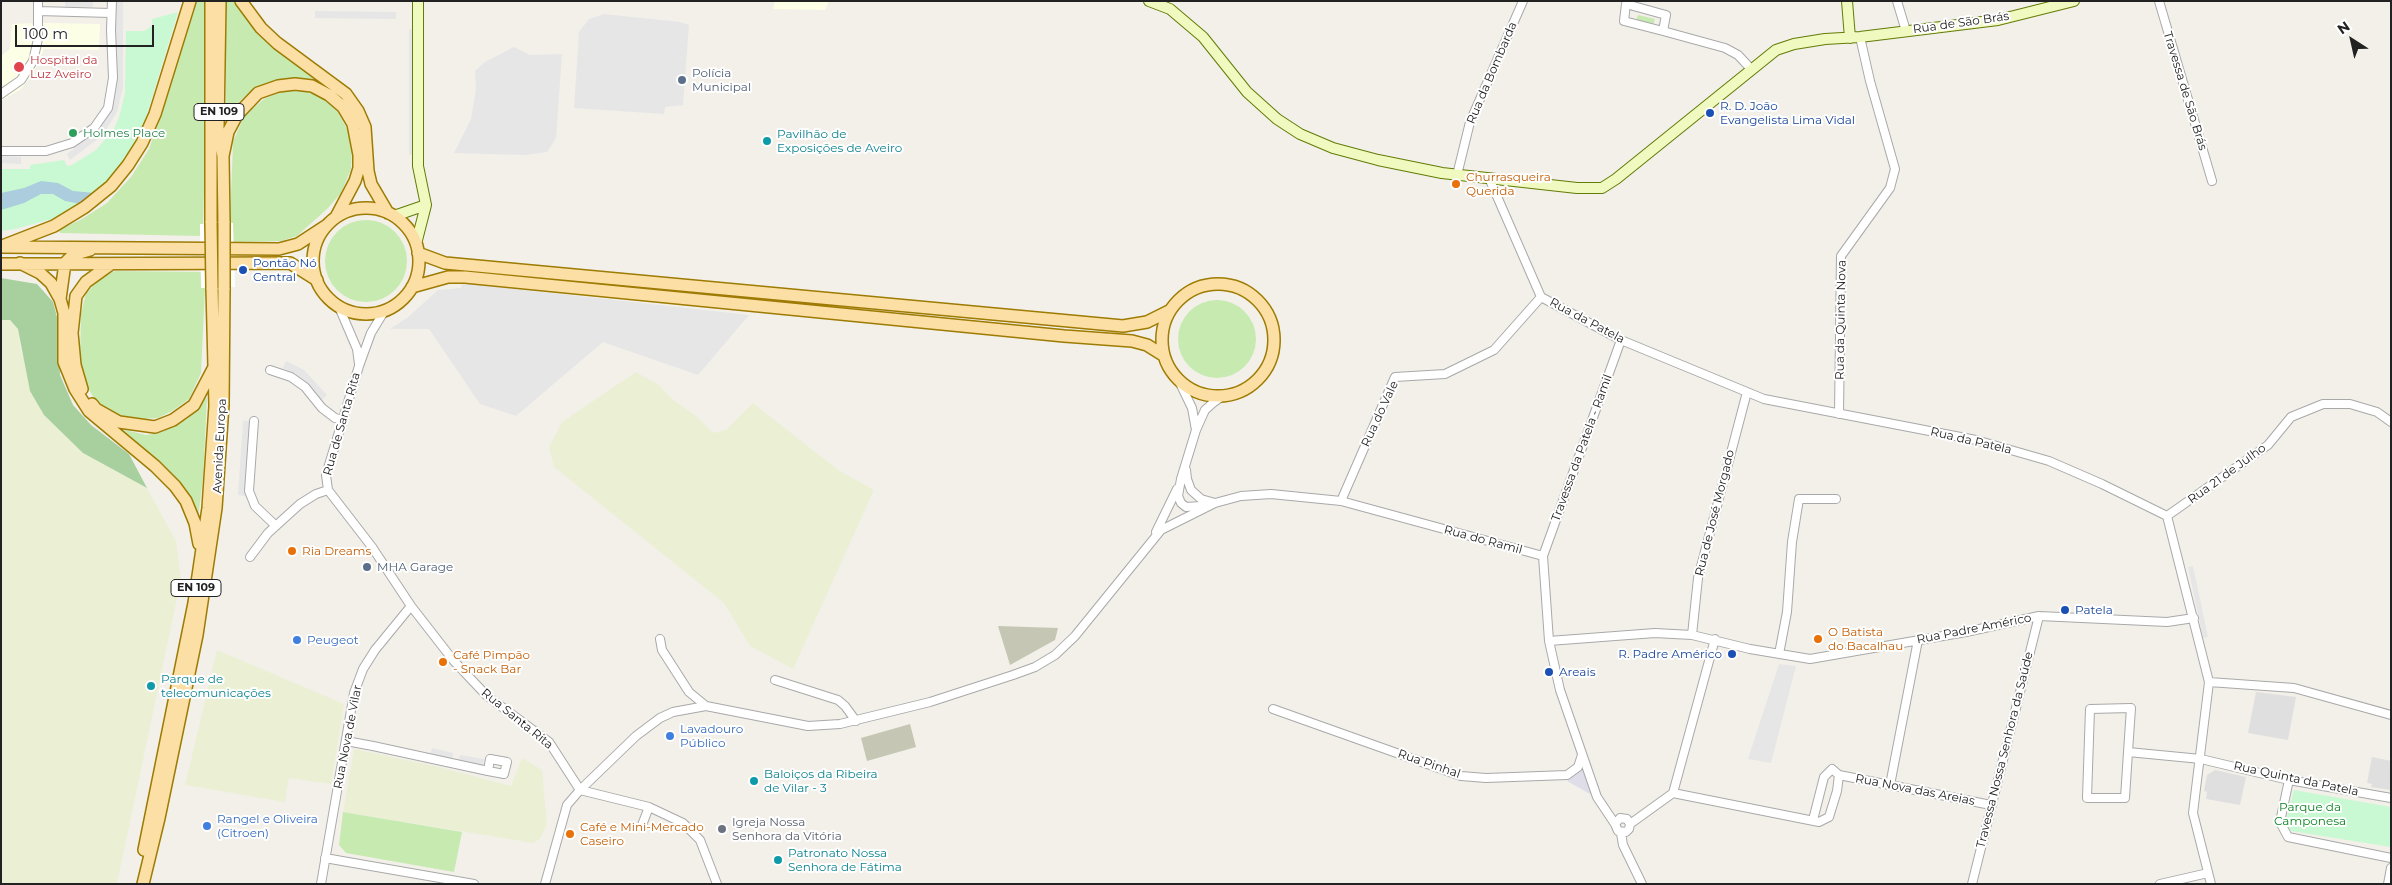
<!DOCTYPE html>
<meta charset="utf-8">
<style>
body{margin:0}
#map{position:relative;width:2392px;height:885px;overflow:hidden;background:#f2f0e9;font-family:Montserrat,sans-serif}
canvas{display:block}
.frame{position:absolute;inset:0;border:2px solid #222;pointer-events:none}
.north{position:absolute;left:2327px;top:15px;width:50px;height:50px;-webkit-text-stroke:4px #fff;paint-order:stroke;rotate:325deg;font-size:14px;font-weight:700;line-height:20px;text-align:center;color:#222}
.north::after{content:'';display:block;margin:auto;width:18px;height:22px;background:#222;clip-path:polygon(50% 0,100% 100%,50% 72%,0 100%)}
.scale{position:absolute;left:15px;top:25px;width:139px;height:22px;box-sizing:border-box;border:2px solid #222;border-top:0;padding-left:6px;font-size:15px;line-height:18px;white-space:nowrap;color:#222;-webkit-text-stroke:4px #fff;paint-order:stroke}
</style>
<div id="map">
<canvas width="2392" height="885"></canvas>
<div class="frame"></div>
<div class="north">N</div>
<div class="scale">100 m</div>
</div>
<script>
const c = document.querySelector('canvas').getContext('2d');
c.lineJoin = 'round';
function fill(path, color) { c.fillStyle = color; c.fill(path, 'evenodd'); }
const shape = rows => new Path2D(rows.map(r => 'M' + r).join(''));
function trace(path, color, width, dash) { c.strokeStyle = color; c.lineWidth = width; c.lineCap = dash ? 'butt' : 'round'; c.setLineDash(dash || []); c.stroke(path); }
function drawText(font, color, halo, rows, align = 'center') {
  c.font = font + ' Montserrat,sans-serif'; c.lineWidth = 4; c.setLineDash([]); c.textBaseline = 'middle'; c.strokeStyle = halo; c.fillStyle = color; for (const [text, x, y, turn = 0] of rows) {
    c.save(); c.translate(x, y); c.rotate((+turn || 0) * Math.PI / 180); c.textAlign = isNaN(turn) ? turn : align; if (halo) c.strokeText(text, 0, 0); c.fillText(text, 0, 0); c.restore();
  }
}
fill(shape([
 [2256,692,2296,697,2288,740,2248,733],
 [2372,757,2391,761,2391,790,2371,787,2372,784,2367,783],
 [2215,770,2246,777,2240,805,2206,799,2207,792,2204,791,2207,775]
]), '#e0dfdf');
fill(shape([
 [775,1,829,1,825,10,773,9],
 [45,23,100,24,99,50,44,49,33,74,21,89,1,101,1,56,10,49,12,24]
]), '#fcffe5');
fill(shape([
 [998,626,1058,628,1055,640,1010,665],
 [910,724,916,747,867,761,861,738]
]), '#c5c7b4');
fill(shape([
 [1,320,10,320,18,329,21,352,83,453,147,488,176,541,181,579,117,884,1,884],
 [636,372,659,385,673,400,695,415,713,433,726,430,753,403,838,470,874,490,793,669,750,646,724,603,554,467,549,447,562,422],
 [217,650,344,704,331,784,289,778,285,802,185,785],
 [354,749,439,767,511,786,522,758,542,770,547,824,540,839,533,843,343,812]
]), '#ebf0d5');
fill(shape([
 [194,1,204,1,205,156,203,224,200,224,200,236,60,233,59,230,82,219,107,203,131,177,149,149,164,106],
 [226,1,235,1,245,17,261,34,330,87,344,101,301,80,288,79,275,81,251,91,240,101,226,121],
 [1638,15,1655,19,1653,25,1636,21],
 [286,89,305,91,321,97,337,110,348,131,352,147,351,169,341,193,328,208,297,236,281,241,233,242,233,223,230,223,233,142,244,116,264,99],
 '325 261a41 41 0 1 1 82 0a41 41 0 1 1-82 0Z',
 [115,271,201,272,201,288,205,288,201,373,189,399,172,411,158,418,139,419,122,417,107,411,95,400,84,381,80,361,81,314,86,293,99,279],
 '1178 339a39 39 0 1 1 78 0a39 39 0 1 1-78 0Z',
 [207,397,203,477,198,519,113,427,146,435,159,433,187,419],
 [343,812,462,832,454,872,346,853,339,845]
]), '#c7eab1');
fill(shape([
 [1,278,37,284,53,302,57,317,60,375,73,405,91,425,129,454,147,488,83,453,44,415,30,391,18,329,10,320,1,320]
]), '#a8d09f');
fill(shape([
 [178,12,141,134,108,183,77,208,55,221,48,220,15,229,1,231,1,169,30,169,30,165,64,160,67,166,72,165,96,150,114,129,119,117,125,93,126,31,144,31,152,26,152,19],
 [2294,790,2391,807,2391,847,2291,831,2285,824]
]), '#c9f9d2');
fill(shape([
 [65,1,93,1,93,7,65,7],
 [116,1,123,1,123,88,117,112,102,136,70,160,67,154,97,131,111,109,116,88],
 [315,11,396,12,396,19,315,18],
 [604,14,680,22,689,25,683,105,665,107,664,114,574,108,579,32,589,19],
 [409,29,413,29,415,154,409,155],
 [514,47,530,55,562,54,556,138,547,152,525,155,454,153,471,119,476,89,475,71,485,62],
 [1,156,21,157,21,164,1,163],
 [462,283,749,315,698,375,603,342,516,416,480,404,429,329,390,329,407,318,438,290,461,288],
 [286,361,304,370,327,395,321,400,308,384,296,374,283,368],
 [243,421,251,421,246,496,238,495],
 [2193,566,2208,637,2203,638,2188,567],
 [1779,664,1796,666,1771,763,1748,759],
 [432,748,453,753,452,760,430,755],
 [460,755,484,759,483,766,459,761]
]), '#e6e6e6');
fill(shape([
 [1582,768,1592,795,1567,781]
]), '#dedde8');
fill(shape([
 [41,181,58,183,73,191,95,193,81,204,65,201,53,194,41,194,24,203,1,210,1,193,24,188]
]), '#abcdde');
fill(shape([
 [233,223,235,287,201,288,200,224]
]), '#fff');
const street = shape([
 [1897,1,1906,31],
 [2159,1,2212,181],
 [1626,4,1666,15,1663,31,1624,21,1626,4],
 [38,11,111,13],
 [1663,31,1725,48,1738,55,1751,69],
 [1,94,21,80,33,61,38,39,38,1],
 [1,151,46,151,72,143,94,128,108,108,113,78,111,30,112,1],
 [1457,175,1470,122,1523,1],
 [1489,178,1541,297,1621,340,1764,399,1976,440,2049,461,2102,484,2167,516,2209,682,2193,813,2211,884],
 [339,307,357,349,359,364],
 [385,310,371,333,359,366,326,475,328,490,372,547,411,606,453,660,486,695,549,742,580,790],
 [270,370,291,377,305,387,322,408,335,418,343,420],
 [1179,381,1192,408,1196,430],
 [1839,414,1841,256,1890,188,1895,169,1870,81,1860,37],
 [254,421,249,491,255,506,276,526],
 [1186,470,1187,479,1191,490,1201,499,1215,503],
 [1341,501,1395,377,1445,374,1494,350,1541,297],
 [1201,506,1186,507,1181,503,1178,496,1181,479,1196,430,1205,410,1214,402,1223,396],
 [2167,516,2268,445,2291,417,2323,404,2350,404,2377,412,2391,422],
 [1156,532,1177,489],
 [1543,556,1621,340],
 [250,557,268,533,300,504,316,494,328,490],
 [1692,635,1698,578,1747,392],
 [660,639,662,650,689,692,706,706],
 [1549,641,1655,633,1692,635,1750,649,1810,659,1966,632,2039,616,2167,622,2194,618],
 [1779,654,1787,612,1792,542,1799,499,1836,499],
 [775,680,838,700,845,706,856,721],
 [2209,682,2294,688,2391,715],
 [1273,709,1461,776,1486,778,1567,775,1578,767,1582,755],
 [346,741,373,746,488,771,504,774,507,762,490,759,488,771],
 [2128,752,2125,798,2087,798,2090,709,2131,708,2128,752,2201,759,2289,780,2391,798],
 [2289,780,2280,822,2288,837,2391,858],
 [1890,785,1918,640],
 [580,790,649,807,683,823,700,840,717,884],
 [1673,793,1819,822,1829,817,1837,791,1839,775,1991,805],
 [1813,820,1824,777,1832,769,1839,775],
 [1630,824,1673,793,1715,639],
 [642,825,649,807],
 [1621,833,1623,845,1642,884],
 [325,858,474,884],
 [321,884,354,693,363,669,375,650,411,606],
 [545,884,567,805,580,790,636,736,660,718,673,712,706,706,808,726,840,724,930,702,1013,675,1035,667,1055,655,1075,636,1161,530,1215,503,1241,496,1271,494,1341,501,1543,556,1549,641,1560,690,1597,797,1615,824,1618,831,1626,832,1629,829,1630,824,1627,819,1620,818,1615,824],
 [1972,884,2039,616],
 [2160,884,2208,873],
 [2388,884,2391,868]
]);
const secondary = shape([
 [1149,1,1170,9,1203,37,1247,92,1277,119,1300,134,1333,148,1378,160,1442,173,1577,188,1602,188,1616,179,1776,50,1794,44,1825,39,1860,37,1998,20,2074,1],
 [1847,1,1850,38],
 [394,216,426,205],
 [416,244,426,205,418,166,418,1]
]);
const primary = shape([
 [211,1,211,223],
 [220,1,218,128,223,156,224,223],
 [241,1,261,28,277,43,346,94,358,111,365,127,368,171,371,184,388,213],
 [223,156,228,132,237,115,258,93,278,86,295,84,312,86,329,95,343,107,353,124,359,155,359,168,355,181,336,217],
 '313 261a53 53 0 1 1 106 0a53 53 0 1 1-106 0Z',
 [5,245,54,226,85,207,111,186,128,165,142,143,155,114,190,1],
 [1,247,279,249,298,244,327,225],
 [418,253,445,263,1123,326,1147,322,1169,311],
 [20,263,40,273,51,283,60,299,64,313,64,362,75,389,89,411,155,466,175,486,186,501,195,523,199,544],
 [1,264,290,263,317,280],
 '1162 340a56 56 0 1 1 112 0a56 56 0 1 1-112 0Z',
 [412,287,448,277,465,277,1064,336,1132,341,1147,345,1163,355],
 [60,299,65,263,73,255,90,250],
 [82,389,75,365,72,333,76,296,86,282,111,264],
 [92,404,96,409,119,422,155,427,173,420,194,405,214,367],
 [144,850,194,603,208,508,215,406,212,288],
 [143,884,159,818,197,635,216,508,223,405,224,288]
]);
trace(street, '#a9a9a9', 10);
trace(secondary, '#637c06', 12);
trace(primary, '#9e7b02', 14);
trace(street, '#fff', 8);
trace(secondary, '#f0f9c0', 10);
trace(primary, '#fbdfa5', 11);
const primaryBridge = shape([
 [211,223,212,288],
 [224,288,224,223]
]);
trace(primaryBridge, '#9e7b02', 14, []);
trace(primaryBridge, '#fbdfa5', 11);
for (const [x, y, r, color] of [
 [19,67,6,"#e0444e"],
 [682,80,5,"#5c6f8a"],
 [1710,113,5,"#1a4fb4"],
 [73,133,5,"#2e9e5b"],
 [767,141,5,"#0f9aa8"],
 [1456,184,5,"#e8710a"],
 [243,270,5,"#1a4fb4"],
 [292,551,5,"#e8710a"],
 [367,567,5,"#5c6f8a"],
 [2065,610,5,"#1a4fb4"],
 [1818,639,5,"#e8710a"],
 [297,640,5,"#3f7fe0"],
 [1732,654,5,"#1a4fb4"],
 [443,662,5,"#e8710a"],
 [1549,672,5,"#1a4fb4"],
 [151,686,5,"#0f9aa8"],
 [670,736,5,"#3f7fe0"],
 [754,781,5,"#0f9aa8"],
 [207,826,5,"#3f7fe0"],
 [722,829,5,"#6b7280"],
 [570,834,5,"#e8710a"],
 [778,860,5,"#0f9aa8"]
]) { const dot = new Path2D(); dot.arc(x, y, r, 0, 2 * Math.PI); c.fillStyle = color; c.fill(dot); trace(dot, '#fff', 2); }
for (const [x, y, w] of [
 [219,112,50],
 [196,588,50]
]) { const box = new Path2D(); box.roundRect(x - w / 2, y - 8.5, w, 17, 4); c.fillStyle = '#fff'; c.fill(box); trace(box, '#222', 1); }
drawText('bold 11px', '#222', null, [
 ["EN 109",219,112],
 ["EN 109",196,588]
]);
drawText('12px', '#222', '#fff', [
 ["Rua de São Brás",1961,23,-8],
 ["Rua da Bombarda",1492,73,-67],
 ["Travessa de São Brás",2185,91,73],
 ["Rua da Quinta Nova",1841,320,-89],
 ["Rua da Patela",1587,321,28],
 ["Rua do Vale",1380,414,-65],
 ["Rua de Santa Rita",342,424,-74],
 ["Rua da Patela",1971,441,13],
 ["Avenida Europa",220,446,-87],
 ["Travessa da Patela - Ramil",1582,448,-70],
 ["Rua 21 de Julho",2227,474,-36],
 ["Rua de José Morgado",1715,513,-76],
 ["Rua do Ramil",1483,540,15],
 ["Rua Padre Américo",1974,629,-11],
 ["Rua Santa Rita",517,719,39],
 ["Rua Nova de Vilar",348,737,-79],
 ["Travessa Nossa Senhora da Saúde",2005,750,-76],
 ["Rua Pinhal",1429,764,19],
 ["Rua Quinta da Patela",2296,779,12],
 ["Rua Nova das Areias",1915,790,11]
]);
drawText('12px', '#be3a42', '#fff', [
 ["Hospital da",30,60],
 ["Luz Aveiro",30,74]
], 'left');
drawText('12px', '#4e5e75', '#fff', [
 ["Polícia",692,73],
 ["Municipal",692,87],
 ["MHA Garage",377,567]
], 'left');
drawText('12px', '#164399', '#fff', [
 ["R. D. João",1720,106],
 ["Evangelista Lima Vidal",1720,120],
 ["Pontão Nó",253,263],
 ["Central",253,277],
 ["Patela",2075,610],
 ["R. Padre Américo",1722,654,"right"],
 ["Areais",1559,672]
], 'left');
drawText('12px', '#27864d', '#fff', [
 ["Holmes Place",83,133]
], 'left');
drawText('12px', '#0d838f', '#fff', [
 ["Pavilhão de",777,134],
 ["Exposições de Aveiro",777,148],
 ["Parque de",161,679],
 ["telecomunicações",161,693],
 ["Baloiços da Ribeira",764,774],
 ["de Vilar - 3",764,788],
 ["Patronato Nossa",788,853],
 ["Senhora de Fátima",788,867]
], 'left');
drawText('12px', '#c56008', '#fff', [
 ["Churrasqueira",1466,177],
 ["Querida",1466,191],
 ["Ria Dreams",302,551],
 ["O Batista",1828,632],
 ["do Bacalhau",1828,646],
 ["Café Pimpão",453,655],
 ["- Snack Bar",453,669],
 ["Café e Mini-Mercado",580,827],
 ["Caseiro",580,841]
], 'left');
drawText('12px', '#366cbe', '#fff', [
 ["Peugeot",307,640],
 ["Lavadouro",680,729],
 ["Público",680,743],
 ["Rangel e Oliveira",217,819],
 ["(Citroen)",217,833]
], 'left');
drawText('12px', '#0d8323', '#fff', [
 ["Parque da",2310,807],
 ["Camponesa",2310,821]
]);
drawText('12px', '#5b616d', '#fff', [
 ["Igreja Nossa",732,822],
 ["Senhora da Vitória",732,836]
], 'left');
</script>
